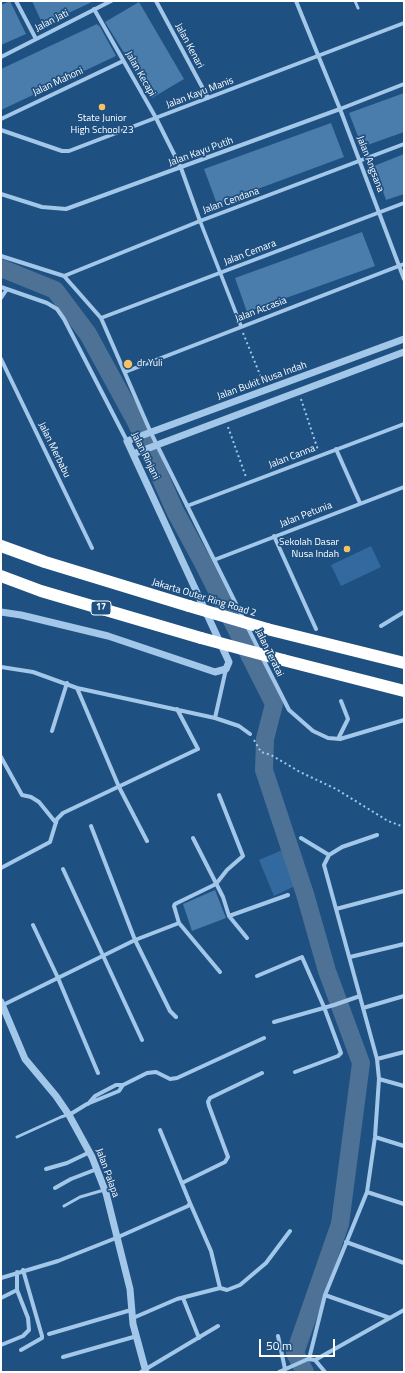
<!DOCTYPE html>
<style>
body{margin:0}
#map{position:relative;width:405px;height:1373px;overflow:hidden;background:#1e5081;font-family:"Titillium Web",sans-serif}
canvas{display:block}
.frame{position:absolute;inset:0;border:2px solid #fff;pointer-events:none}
.scale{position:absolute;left:259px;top:1339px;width:76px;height:18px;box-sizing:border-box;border:2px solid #fff;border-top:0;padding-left:5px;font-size:12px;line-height:14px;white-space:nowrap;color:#fff;-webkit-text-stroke:3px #1e5081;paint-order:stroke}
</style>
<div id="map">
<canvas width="405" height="1373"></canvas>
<div class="frame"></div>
<div class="scale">50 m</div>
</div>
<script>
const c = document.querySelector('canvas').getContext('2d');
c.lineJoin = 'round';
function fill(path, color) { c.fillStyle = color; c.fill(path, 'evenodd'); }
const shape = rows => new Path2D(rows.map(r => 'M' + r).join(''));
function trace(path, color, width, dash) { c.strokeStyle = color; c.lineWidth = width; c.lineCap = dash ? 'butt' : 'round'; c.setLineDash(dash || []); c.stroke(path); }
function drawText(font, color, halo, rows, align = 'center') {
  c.font = font + ' "Titillium Web",sans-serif'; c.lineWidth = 3.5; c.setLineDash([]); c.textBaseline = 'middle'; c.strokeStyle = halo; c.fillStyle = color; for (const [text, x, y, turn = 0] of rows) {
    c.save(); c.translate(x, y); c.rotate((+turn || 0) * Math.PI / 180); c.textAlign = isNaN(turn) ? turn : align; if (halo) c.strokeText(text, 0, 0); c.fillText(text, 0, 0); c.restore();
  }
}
fill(shape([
 [371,546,381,567,341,586,331,565],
 [282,850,297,885,274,896,259,860]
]), '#326a9f');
trace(shape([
 [1,268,55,290,88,334,136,422,175,511,202,561,274,704,265,739,264,770,305,894,327,971,361,1063,340,1224,295,1353,305,1372]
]), '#4d7296', 18);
fill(shape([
 [10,1,26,34,1,45,1,5],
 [32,1,94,1,43,25],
 [139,2,184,79,152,98,105,22],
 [97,24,98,26,99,25,116,56,1,110,1,69],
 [404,93,404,132,362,147,349,113],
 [331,123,344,157,217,204,204,169],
 [404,154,404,194,386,200,374,166],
 [362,232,375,266,247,312,235,278],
 [215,890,226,918,192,931,183,904]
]), '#4a7cac');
trace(shape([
 [243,333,263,382],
 [301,399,318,450],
 [228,427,246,477],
 [254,740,261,752,271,755,300,772,336,789,388,821,404,827]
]), '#a3c7e9', 2, [2, 3]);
trace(shape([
 [355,1,358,8],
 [17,1137,61,1117,67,1115],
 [64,1206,80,1197,104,1190]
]), '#a3c7e9', 3);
trace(shape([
 [200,221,241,326]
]), '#a3c7e9', 3.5);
trace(shape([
 [16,1,36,39],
 [156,1,208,98],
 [296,1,340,109,404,279],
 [94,9,156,118,181,168,200,221],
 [1,57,111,1],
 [1,119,123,61],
 [1,130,62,151,69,151,404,23],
 [1,194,42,207,66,209,340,109,404,84],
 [1,256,64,276,101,318,151,433,244,620],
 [64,276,200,221,404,144],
 [1,287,47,303,57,309,64,319,127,441],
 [1,298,7,289],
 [101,318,404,203],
 [1,359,92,548],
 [125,372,404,264],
 [336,449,360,503],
 [187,506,404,424],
 [274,536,316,629],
 [214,560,404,487],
 [247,626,259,650],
 [381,626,404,612],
 [262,657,289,710,313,731,328,738,340,739,404,720],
 [1,667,33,672,77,688,215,718,239,726,250,734],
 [77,688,119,787,147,841],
 [215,718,226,669],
 [52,731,67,683],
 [338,739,348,719,341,701],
 [1,757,22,795,31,797,39,802,56,823],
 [91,826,135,940,170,1011,176,1017],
 [193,838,223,897,229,916,247,938],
 [301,838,329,855],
 [1,868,50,842,57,819,63,813,198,749,177,709],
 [63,869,142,1040],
 [336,909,404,891],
 [229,916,288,895],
 [179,923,220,972],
 [33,925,58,978,98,1073],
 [350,957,404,944],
 [257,976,302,957,324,1007,341,1053,338,1056,295,1072],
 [1,1006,135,940,179,923,174,906,175,904,216,884,227,870,243,856,219,795],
 [363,1008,404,996],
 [274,1022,334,1005,360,996],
 [377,1059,404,1052],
 [379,1079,404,1086],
 [88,1104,95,1096,116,1085,123,1085],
 [69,1115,87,1104,119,1091,123,1085,147,1073,156,1072,170,1079,177,1078,264,1038],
 [375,1137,404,1146],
 [46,1169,67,1163,90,1152],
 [182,1183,225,1162,228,1157,209,1106,208,1102,210,1098,262,1073],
 [55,1188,71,1179,97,1169],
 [367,1192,404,1204],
 [190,1203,211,1251,220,1288,227,1290,240,1285,266,1263,290,1231],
 [346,1242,404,1263],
 [1,1278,58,1261,116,1238,188,1206,190,1203,160,1130],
 [325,1295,390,1318],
 [1,1298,17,1290],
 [183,1298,199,1338],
 [133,1318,177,1299,220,1288],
 [49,1334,131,1310],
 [278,1336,285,1369],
 [1,1345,23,1336,29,1330,28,1318,17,1290,17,1272],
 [21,1350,42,1338,42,1336,23,1270],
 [63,1357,137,1336],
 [309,1359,325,1295,367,1192,375,1137,379,1079,377,1059,324,865,329,855,342,847,377,835],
 [315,1360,325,1372],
 [141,1372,218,1326],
 [279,1372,308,1359,315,1360,404,1310]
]), '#a3c7e9', 4);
trace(shape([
 [133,454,404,352],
 [1,612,21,615,108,636,215,672,226,669,229,662,127,441,404,339],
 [1,1002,25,1059,56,1096,69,1115,92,1157,106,1193,130,1289,133,1324,146,1372]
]), '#a3c7e9', 7);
trace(shape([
 [1,546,45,562,189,606],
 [1,576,41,591,201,638],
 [267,629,404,663],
 [283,660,404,691]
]), '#fff', 12);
trace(shape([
 [189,606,267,629],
 [201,638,283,660]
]), '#fff', 12);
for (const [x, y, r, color] of [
 [102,107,4,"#f7c362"],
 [128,364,5,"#f7c362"],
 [347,549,4,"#f7c362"]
]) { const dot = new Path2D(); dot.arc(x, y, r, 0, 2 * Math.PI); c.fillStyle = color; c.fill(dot); trace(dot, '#1e5081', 1.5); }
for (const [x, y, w] of [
 [101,608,20]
]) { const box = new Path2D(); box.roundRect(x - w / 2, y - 7, w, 14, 3); c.fillStyle = '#1e5081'; c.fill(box); trace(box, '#fff', 1); }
drawText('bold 9px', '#fff', null, [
 ["17",101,608]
]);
drawText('10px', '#fff', '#1e5081', [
 ["Jalan Jati",52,21,-27],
 ["Jalan Kenari",189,46,62],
 ["Jalan Kecapi",140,74,60],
 ["Jalan Mahoni",58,82,-25],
 ["Jalan Kayu Manis",200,93,-21],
 ["Jalan Kayu Putih",201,152,-20],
 ["Jalan Angsana",370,164,69],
 ["Jalan Cendana",231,201,-20],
 ["Jalan Cemara",250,253,-21],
 ["Jalan Accasia",261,310,-21],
 ["Jalan Bukit Nusa Indah",262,381,-20],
 ["Jalan Merbabu",54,450,64],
 ["Jalan Rinjani",145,456,64],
 ["Jalan Canna",292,457,-21],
 ["Jalan Petunia",306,515,-21],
 ["Jakarta Outer Ring Road 2",204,598,17],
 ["Jalan Teratai",269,653,64],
 ["Jalan Palapa",107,1173,70]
]);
drawText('10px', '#fff', '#1e5081', [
 ["State Junior",102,119],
 ["High School 23",102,131],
 ["dr Yuli",137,364,"left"],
 ["Sekolah Dasar",339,543,"right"],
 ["Nusa Indah",339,555,"right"]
]);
</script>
